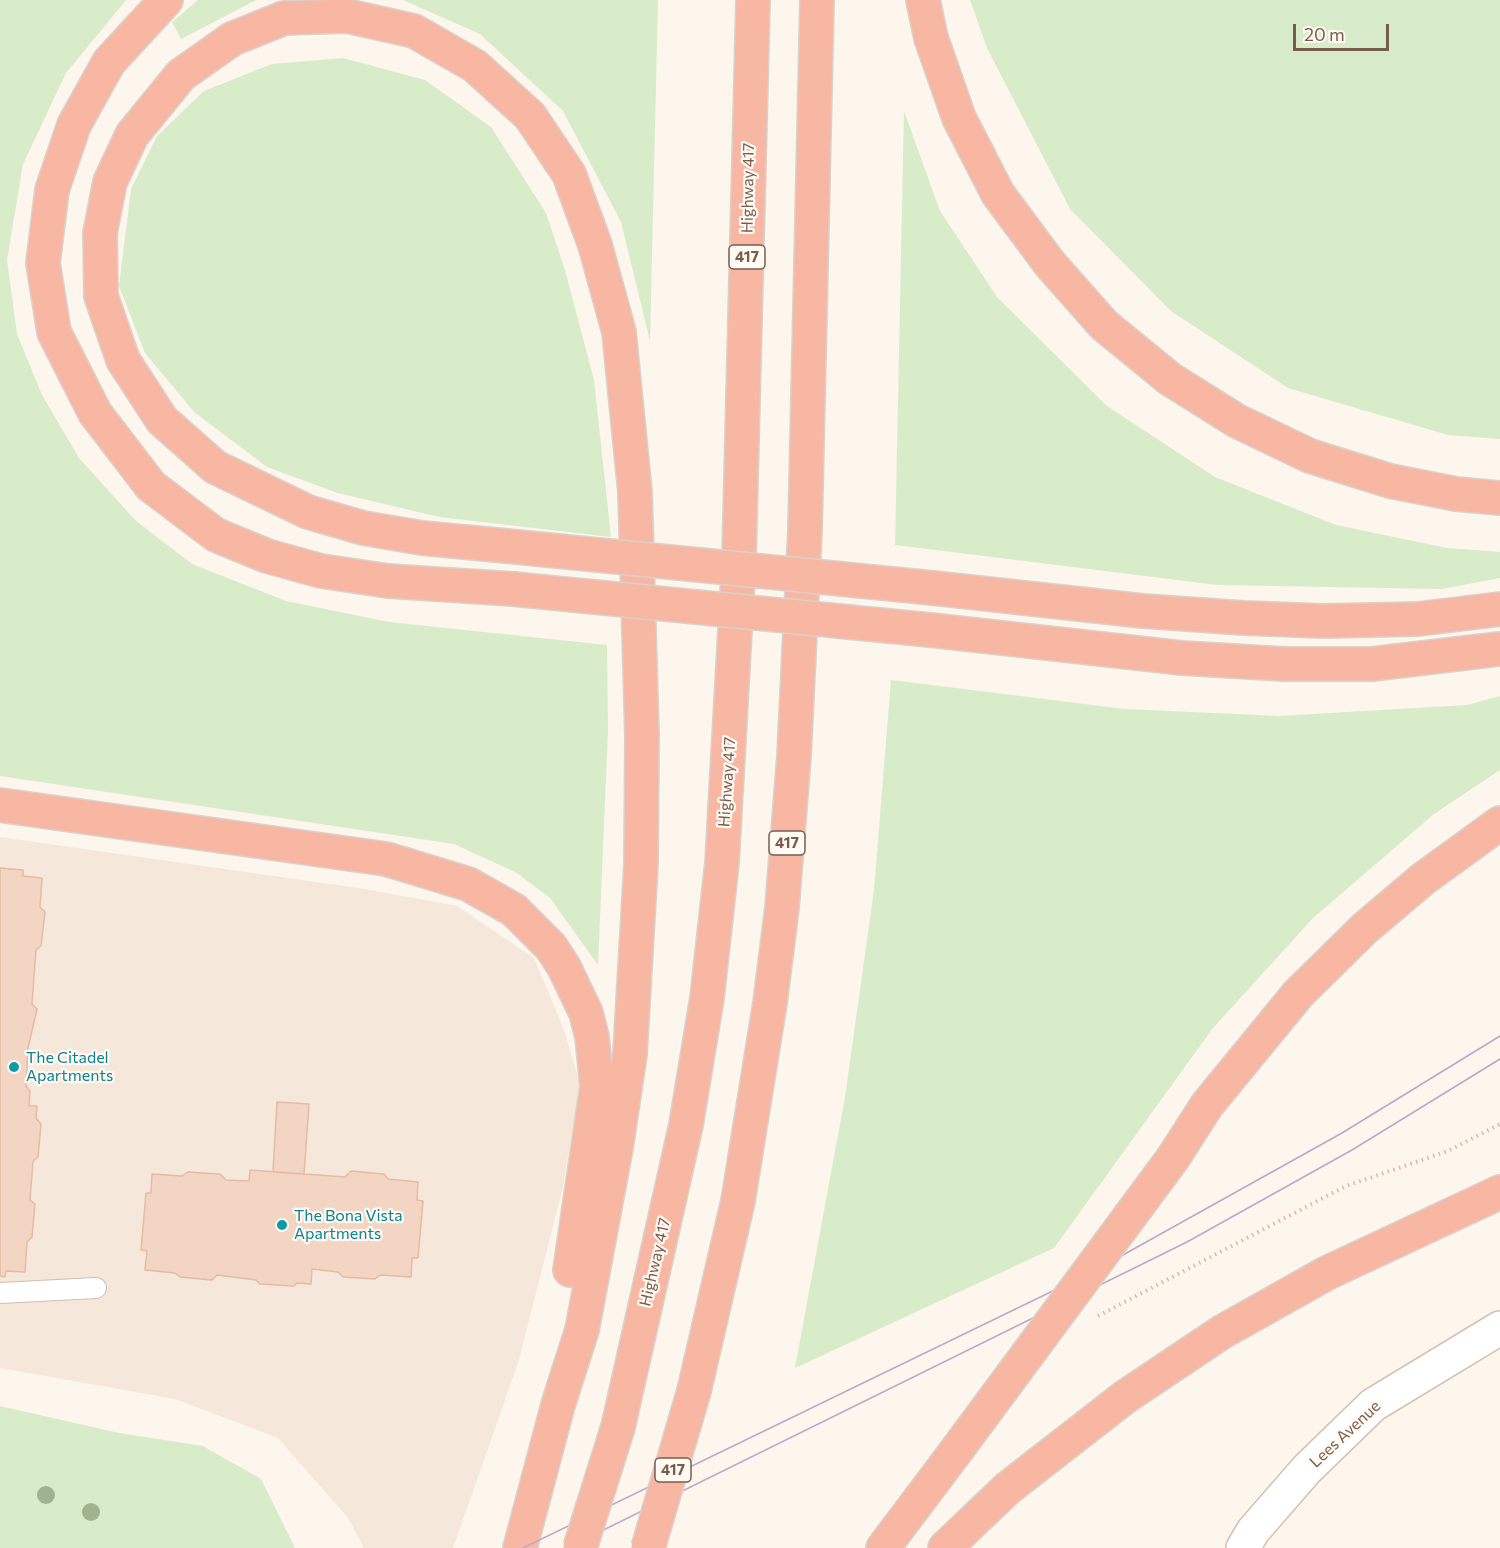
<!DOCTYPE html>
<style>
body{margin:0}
#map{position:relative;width:1500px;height:1548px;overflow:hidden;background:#fdf6ec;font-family:Commissioner,sans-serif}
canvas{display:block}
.scale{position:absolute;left:1293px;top:24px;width:96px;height:27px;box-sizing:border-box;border:3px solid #7a5c4d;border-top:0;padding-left:8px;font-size:18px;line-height:21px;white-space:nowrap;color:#7a5c4d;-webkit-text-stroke:4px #fffaf3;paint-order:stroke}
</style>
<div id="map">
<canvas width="1500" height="1548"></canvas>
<div class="scale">20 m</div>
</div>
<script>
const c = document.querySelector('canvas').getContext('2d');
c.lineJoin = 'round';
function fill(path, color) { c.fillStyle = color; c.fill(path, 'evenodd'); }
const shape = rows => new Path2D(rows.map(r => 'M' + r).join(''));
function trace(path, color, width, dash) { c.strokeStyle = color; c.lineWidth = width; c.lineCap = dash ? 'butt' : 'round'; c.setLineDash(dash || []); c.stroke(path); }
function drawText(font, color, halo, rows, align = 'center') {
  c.font = font + ' Commissioner,sans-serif'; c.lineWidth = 4.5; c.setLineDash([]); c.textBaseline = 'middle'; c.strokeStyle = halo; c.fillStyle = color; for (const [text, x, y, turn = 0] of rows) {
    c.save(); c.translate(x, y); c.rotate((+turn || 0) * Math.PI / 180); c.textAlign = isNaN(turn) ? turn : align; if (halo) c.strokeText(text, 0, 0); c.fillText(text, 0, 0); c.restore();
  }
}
fill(shape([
 [0,837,365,889,457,906,534,958,563,1027,580,1083,563,1187,519,1360,453,1548,364,1548,348,1518,278,1438,175,1399,0,1368]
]), '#f5e8da');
fill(shape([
 [0,0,126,0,66,73,23,164,7,260,17,334,42,395,79,458,135,520,192,564,286,601,389,622,607,645,608,731,598,965,550,898,517,873,454,844,0,776],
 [198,0,256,0,181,39,172,22],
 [403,0,658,0,650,341,621,222,563,111,480,34],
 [970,0,1500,0,1500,439,1448,435,1288,388,1171,311,1070,209,987,48],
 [343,58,425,80,491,127,546,213,565,270,594,380,611,537,439,517,338,493,267,467,195,413,145,353,119,286,131,189,157,136,204,91,272,64],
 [904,111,940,211,997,297,1107,406,1215,477,1336,525,1447,548,1500,552,1500,578,1442,589,1218,585,895,545],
 [891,680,1125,709,1279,716,1467,705,1500,696,1500,770,1434,814,1313,918,1213,1028,1054,1248,795,1368,845,1097,874,890],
 [0,1406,119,1433,203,1446,261,1479,295,1548,0,1548]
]), '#d8ecc9');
const building = shape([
 [0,868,23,870,23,876,42,878,40,907,45,912,41,946,36,950,32,1004,37,1009,28,1048,26,1086,30,1091,29,1106,37,1106,36,1118,41,1124,38,1157,33,1161,30,1200,35,1204,32,1237,27,1242,25,1272,6,1271,5,1277,0,1276,0,868],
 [277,1102,309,1104,304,1174,273,1172,277,1102],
 [250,1170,345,1177,351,1171,384,1174,388,1179,418,1182,417,1200,423,1201,418,1258,412,1258,411,1277,380,1275,375,1279,343,1277,338,1272,312,1269,311,1284,297,1283,294,1286,260,1284,256,1280,217,1275,212,1280,180,1277,175,1273,145,1270,147,1251,141,1250,146,1193,151,1193,152,1174,182,1176,188,1172,220,1174,226,1180,249,1181,250,1170]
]);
fill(building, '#f3d5c3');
trace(building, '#e6bba3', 1.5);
const service = shape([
 [0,1293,96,1288]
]);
const secondary = shape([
 [1243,1548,1253,1531,1307,1469,1373,1405,1500,1328]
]);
const motorway = shape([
 [166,0,109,62,74,125,52,190,43,263,54,332,95,413,151,486,216,535,267,556,321,571,388,581,513,589],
 [923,0,931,38,959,118,998,194,1050,264,1104,325,1170,379,1237,421,1310,456,1390,481,1456,494,1500,498],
 [517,547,422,538,363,528,308,512,215,467,162,420,123,360,101,296,100,233,110,182,132,135,181,75,232,39,284,18,347,16,414,31,475,66,530,116,569,174,595,245,619,332,635,492,642,736,641,864,630,1054,616,1148,582,1330,558,1405,520,1548],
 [933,588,1143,611,1244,618,1324,621,1418,619,1500,609],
 [930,630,1182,658,1284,664,1372,664,1500,649],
 [0,805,386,859,468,884,514,910,551,947,564,967,586,1013,592,1037,597,1086,570,1270],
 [1173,1158,1207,1105,1298,994,1364,929,1423,879,1500,823],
 [694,1391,738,1201,770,1003,782,908,794,756,805,530,817,0],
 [618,1427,686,1125,707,998,722,863,739,558,753,0],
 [883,1548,956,1451],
 [945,1548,1008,1488,1125,1397,1222,1332,1327,1273,1500,1192]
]);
trace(service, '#d1beb0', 22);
trace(secondary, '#d6c0b0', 36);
trace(motorway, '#dad1cd', 36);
trace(shape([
 [1098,1316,1346,1186,1448,1151,1500,1124]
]), '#d9b8a5', 4, [1.5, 4.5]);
trace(service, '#fff', 20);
trace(secondary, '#fff', 33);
trace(motorway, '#f7b7a3', 33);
trace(shape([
 [523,1548,1096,1270,1342,1133,1500,1036],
 [567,1548,1187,1242,1352,1150,1500,1059]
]), '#b9a8c9', 1.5);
const motorwayBridge = shape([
 [517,547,933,588],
 [513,589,930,630],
 [956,1451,1173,1158],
 [580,1548,618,1427],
 [648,1548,694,1391]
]);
trace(motorwayBridge, '#dad1cd', 36, []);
trace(motorwayBridge, '#f7b7a3', 33);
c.fillStyle = '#a0b28e';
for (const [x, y] of [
 [46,1495],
 [91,1512]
]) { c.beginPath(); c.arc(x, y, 9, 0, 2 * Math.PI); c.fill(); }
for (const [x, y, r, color] of [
 [14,1067,6,"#0f9aa8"],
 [282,1225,6,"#0f9aa8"]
]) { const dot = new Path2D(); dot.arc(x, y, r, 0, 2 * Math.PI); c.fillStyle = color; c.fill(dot); trace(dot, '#fffaf3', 2); }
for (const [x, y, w] of [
 [747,257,36],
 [787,843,36],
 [673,1470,36]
]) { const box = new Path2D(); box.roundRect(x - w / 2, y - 12, w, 24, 4.5); c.fillStyle = '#fffaf3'; c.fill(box); trace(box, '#7a5c4d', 1.5); }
drawText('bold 15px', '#7a5c4d', null, [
 ["417",747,257],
 ["417",787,843],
 ["417",673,1470]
]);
drawText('16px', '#7a5c4d', '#fffaf3', [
 ["Highway 417",748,188,-89],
 ["Highway 417",727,782,-86],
 ["Highway 417",655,1262,-77],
 ["Lees Avenue",1345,1434,-43]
]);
drawText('16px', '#0d838f', '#fffaf3', [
 ["The Citadel",26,1058],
 ["Apartments",26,1076],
 ["The Bona Vista",294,1216],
 ["Apartments",294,1234]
], 'left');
</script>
